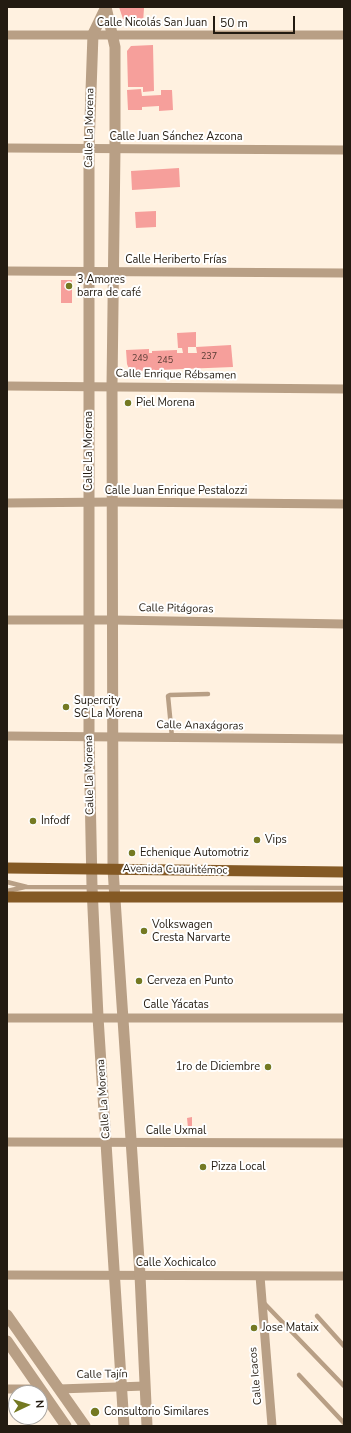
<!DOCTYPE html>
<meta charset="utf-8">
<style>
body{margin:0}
#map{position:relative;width:351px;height:1433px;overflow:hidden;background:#fff1e0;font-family:"Nunito Sans",sans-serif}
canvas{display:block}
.frame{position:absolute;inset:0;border:8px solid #231b11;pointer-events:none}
.north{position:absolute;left:8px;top:1385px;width:40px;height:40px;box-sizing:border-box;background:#fff;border:1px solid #a7a4a0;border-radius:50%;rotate:86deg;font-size:11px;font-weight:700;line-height:16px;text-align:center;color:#231b11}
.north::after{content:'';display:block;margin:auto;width:14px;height:18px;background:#747922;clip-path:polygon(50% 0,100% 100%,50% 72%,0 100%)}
.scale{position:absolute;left:213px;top:16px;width:82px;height:18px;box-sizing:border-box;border:2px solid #231b11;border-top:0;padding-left:5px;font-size:12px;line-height:14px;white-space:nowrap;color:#231b11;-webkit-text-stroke:3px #fff;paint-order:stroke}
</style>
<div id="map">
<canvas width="351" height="1433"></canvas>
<div class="frame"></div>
<div class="north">N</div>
<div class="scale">50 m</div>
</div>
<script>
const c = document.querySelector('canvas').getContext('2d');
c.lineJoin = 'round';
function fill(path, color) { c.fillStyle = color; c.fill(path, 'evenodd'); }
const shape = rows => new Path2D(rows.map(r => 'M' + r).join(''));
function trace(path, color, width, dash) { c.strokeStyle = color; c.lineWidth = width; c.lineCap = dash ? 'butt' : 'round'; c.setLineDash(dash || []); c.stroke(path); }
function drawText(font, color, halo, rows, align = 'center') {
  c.font = font + ' "Nunito Sans",sans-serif'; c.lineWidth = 4; c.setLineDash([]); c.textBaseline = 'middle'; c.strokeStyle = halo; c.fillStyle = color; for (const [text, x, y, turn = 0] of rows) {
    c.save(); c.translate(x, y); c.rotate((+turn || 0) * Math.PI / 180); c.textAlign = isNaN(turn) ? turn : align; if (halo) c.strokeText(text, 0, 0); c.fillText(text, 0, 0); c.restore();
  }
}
fill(shape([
 [119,7,144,8,143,23,134,22,123,19],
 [153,45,154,91,143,92,143,87,128,87,127,51,131,46],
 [141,89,142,96,161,95,161,90,172,90,173,110,159,111,159,106,142,107,142,110,128,110,127,90],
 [179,168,180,187,132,190,131,171],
 [156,211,156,227,136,228,135,212],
 [61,280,72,280,72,303,61,303],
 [196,332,196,347,188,347,188,353,197,353,196,347,231,345,233,367,133,371,129,369,127,364,126,350,149,349,149,353,152,353,152,351,177,350,177,353,183,353,182,348,178,348,177,333],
 [192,1117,192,1128,188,1128,187,1118]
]), '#f69f9b');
trace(shape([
 [172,737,168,696,170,695,208,694],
 [7,882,27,887,344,888],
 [7,891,25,887],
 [263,1302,344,1386],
 [317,1316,344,1346],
 [299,1375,344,1423]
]), '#b89f85', 4.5);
trace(shape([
 [7,35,344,35],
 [7,148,344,150],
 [7,271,344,273],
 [7,386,344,389],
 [7,503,113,502,344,504],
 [7,620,113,620,344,624],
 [7,736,344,739],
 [7,1018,344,1018],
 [7,1142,344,1143],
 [7,1275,344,1276],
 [260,1276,272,1426],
 [7,1389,40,1389],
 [59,1389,145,1386]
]), '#b89f85', 9);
trace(shape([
 [106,7,93,34,89,148,89,736,92,887,98,1017,124,1426],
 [106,7,115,47,115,148,112,386,113,869,140,1275,147,1426],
 [7,1315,85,1426],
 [7,1341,66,1426]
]), '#b89f85', 11);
trace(shape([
 [7,868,344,872],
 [7,897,344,897]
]), '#845924', 11);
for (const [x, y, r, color] of [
 [69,286,4,"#747922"],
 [128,403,4,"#747922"],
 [66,707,4,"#747922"],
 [33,821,4,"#747922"],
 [257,840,4,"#747922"],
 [132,853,4,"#747922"],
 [144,931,4,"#747922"],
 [139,981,4,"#747922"],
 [268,1067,4,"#747922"],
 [203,1167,4,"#747922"],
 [254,1328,4,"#747922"],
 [95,1412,5,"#747922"]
]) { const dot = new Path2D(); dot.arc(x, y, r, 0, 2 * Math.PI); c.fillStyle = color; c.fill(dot); trace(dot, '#fff', 1.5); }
drawText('9px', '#583c34', null, [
 ["237",209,357],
 ["249",140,359],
 ["245",165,361]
]);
drawText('11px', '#231b11', '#fff', [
 ["Calle Nicolás San Juan",152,23],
 ["Calle La Morena",90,128,-89],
 ["Calle Juan Sánchez Azcona",176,137],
 ["Calle Heriberto Frías",176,260],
 ["Calle Enrique Rébsamen",176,375,1],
 ["Calle La Morena",89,451,-90],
 ["Calle Juan Enrique Pestalozzi",176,491],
 ["Calle Pitágoras",176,609,1],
 ["Calle Anaxágoras",200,726,1],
 ["Calle La Morena",90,775,-91],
 ["Avenida Cuauhtémoc",175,870,1],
 ["Calle Yácatas",176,1005],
 ["Calle La Morena",104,1099,-94],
 ["Calle Uxmal",176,1131],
 ["Calle Xochicalco",176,1263],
 ["Calle Tajín",102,1375,-1],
 ["Calle Icacos",256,1376,-95]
]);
drawText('11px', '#231b11', '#fff', [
 ["3 Amores",77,280],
 ["barra de café",77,293],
 ["Piel Morena",136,403],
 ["Supercity",74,701],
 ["SC La Morena",74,714],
 ["Infodf",41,821],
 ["Vips",265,840],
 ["Echenique Automotriz",140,853],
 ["Volkswagen",152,925],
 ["Cresta Narvarte",152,938],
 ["Cerveza en Punto",147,981],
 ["1ro de Diciembre",260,1067,"right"],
 ["Pizza Local",211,1167],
 ["Jose Mataix",262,1328],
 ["Consultorio Similares",104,1412]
], 'left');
</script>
